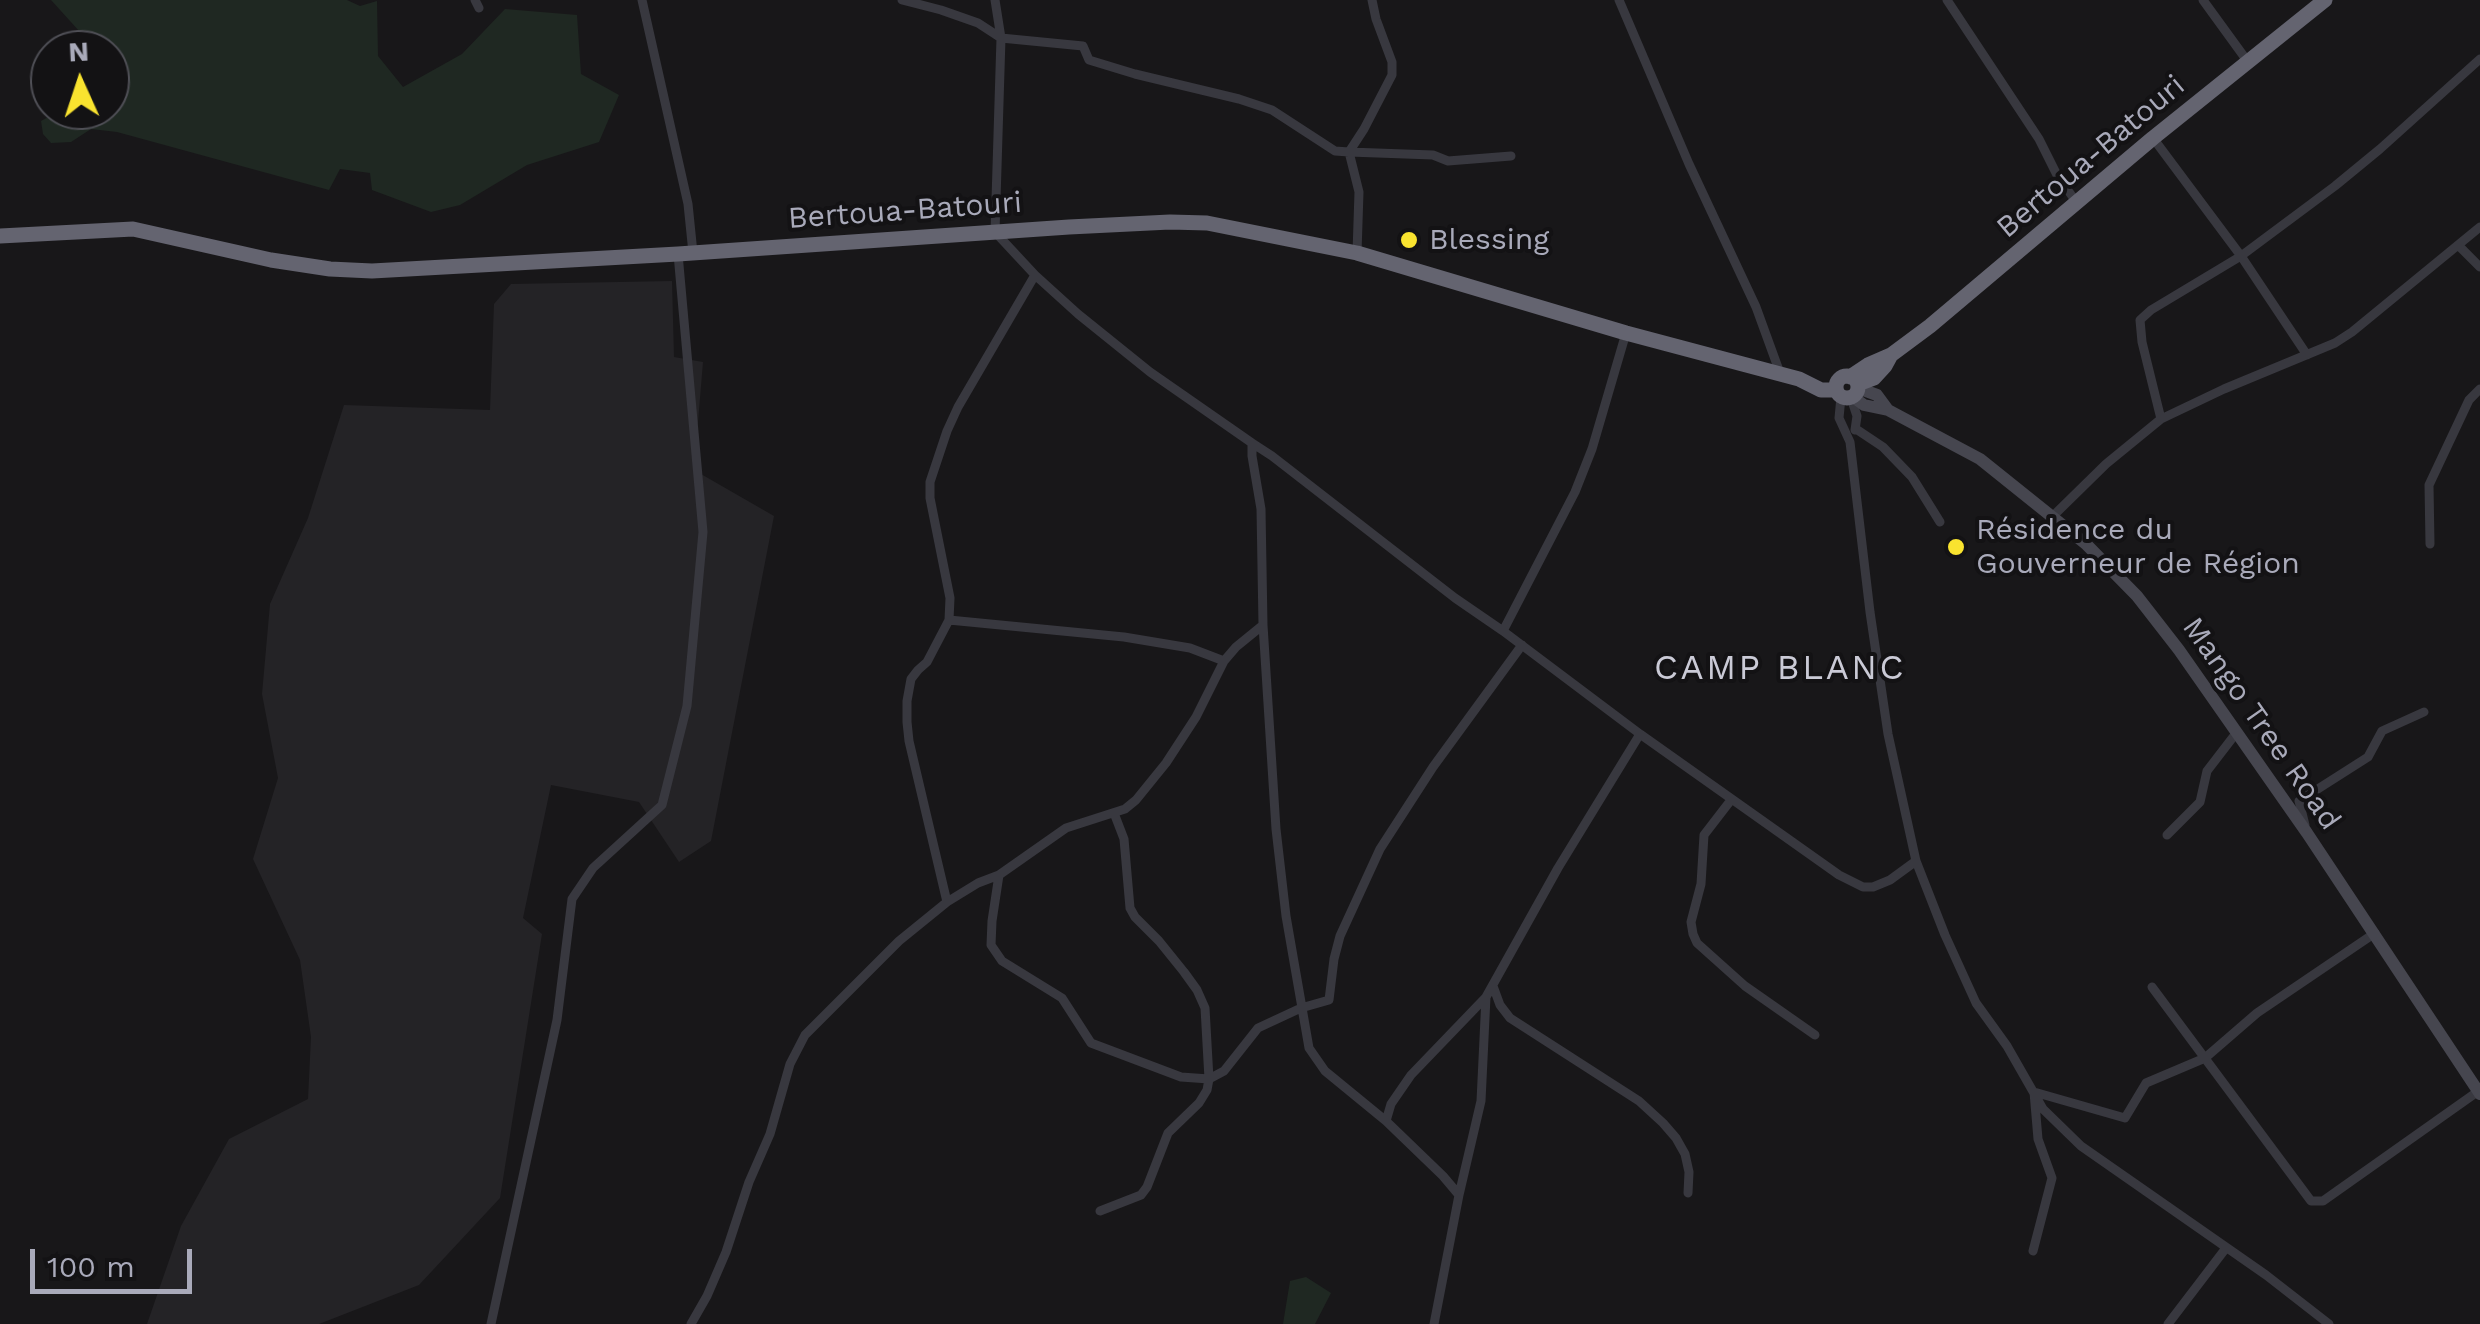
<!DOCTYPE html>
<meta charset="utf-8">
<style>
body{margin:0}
#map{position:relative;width:2480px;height:1324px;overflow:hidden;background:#181719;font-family:"Work Sans",sans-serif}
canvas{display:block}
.north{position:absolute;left:30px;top:30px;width:100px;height:100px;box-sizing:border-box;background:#131214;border:2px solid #4f4f56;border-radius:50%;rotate:357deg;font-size:28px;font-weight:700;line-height:40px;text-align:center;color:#a9aaba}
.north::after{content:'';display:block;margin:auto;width:35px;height:45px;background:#f9e32f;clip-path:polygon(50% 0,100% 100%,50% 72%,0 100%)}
.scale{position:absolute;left:30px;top:1249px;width:162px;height:45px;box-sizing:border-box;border:5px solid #a9aaba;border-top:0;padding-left:12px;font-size:30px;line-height:35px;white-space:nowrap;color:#a9aaba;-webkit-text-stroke:8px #131214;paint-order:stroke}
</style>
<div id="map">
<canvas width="2480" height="1324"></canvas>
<div class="north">N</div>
<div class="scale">100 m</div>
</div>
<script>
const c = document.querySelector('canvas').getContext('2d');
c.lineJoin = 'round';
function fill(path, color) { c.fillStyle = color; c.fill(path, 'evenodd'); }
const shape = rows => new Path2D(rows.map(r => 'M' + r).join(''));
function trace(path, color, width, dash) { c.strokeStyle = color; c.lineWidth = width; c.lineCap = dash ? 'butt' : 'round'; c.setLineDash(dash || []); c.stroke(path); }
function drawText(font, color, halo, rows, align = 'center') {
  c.font = font + ' "Work Sans",sans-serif'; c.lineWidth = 8; c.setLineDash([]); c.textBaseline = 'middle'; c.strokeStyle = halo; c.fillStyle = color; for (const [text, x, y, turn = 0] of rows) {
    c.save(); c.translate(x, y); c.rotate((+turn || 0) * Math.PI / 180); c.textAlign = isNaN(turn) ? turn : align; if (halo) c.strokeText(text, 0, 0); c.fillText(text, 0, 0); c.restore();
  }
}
fill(shape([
 [672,281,674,357,703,362,694,470,774,516,711,841,679,862,639,802,551,785,523,918,542,934,500,1198,419,1285,319,1324,147,1324,181,1226,229,1139,308,1099,311,1037,300,960,253,859,278,778,262,694,270,604,308,518,344,405,490,410,494,304,511,284]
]), '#242326');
fill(shape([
 [51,0,347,0,360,6,377,1,378,56,403,87,462,54,505,9,577,15,581,74,619,95,599,142,527,165,460,205,431,212,372,190,370,173,340,169,329,190,117,132,91,129,71,142,51,143,43,134,41,121,61,110,110,110,110,50,84,50,80,32],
 [1306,1277,1331,1293,1315,1324,1283,1324,1290,1281]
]), '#1f2822');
trace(shape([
 [475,0,479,8],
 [642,0,688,204,693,253],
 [902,0,941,10,978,23,1001,38,1083,46,1089,60,1135,74,1239,99,1272,110,1335,151,1349,152,1359,192,1357,253],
 [995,0,1001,38,995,232,1035,275,1078,314,1150,372,1252,443,1252,456,1261,509,1263,625,1276,829,1286,916,1309,1048,1325,1071,1386,1121,1443,1176,1459,1195,1434,1324],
 [1619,0,1689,164,1756,307,1780,373],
 [1947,0,2039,139,2057,175,2077,203],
 [2203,0,2248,62],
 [2153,138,2241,256,2307,355],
 [1349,152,1364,129,1392,75,1392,62,1376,19,1372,0],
 [1349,152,1433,155,1448,161,1511,156],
 [2458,245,2480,267],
 [1841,397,1839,418,1850,442,1870,612,1888,734,1916,861,1945,935,1976,1003,2007,1046,2043,1109,2081,1146,2266,1275,2329,1324],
 [1851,398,1857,416,1855,430],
 [2161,419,2142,342,2140,320,2151,310,2241,256,2335,186,2380,149,2480,59],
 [1856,429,1883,447,1912,477,1940,522],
 [1252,443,1272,456,1455,598,1503,631,1640,734,1839,875,1863,887,1873,887,1890,880,1916,861],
 [2053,516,2106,464,2161,419,2224,389,2335,343,2352,332,2480,227],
 [2430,544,2429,485,2469,400,2480,389],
 [949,620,1124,637,1190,648,1224,661],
 [1503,631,1575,492,1592,449,1626,333],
 [1731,800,1704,835,1701,884,1691,922,1693,934,1697,943,1745,986,1815,1035],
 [2305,825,2299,801,2368,757,2382,731,2424,712],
 [2167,835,2200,802,2207,771,2237,732],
 [999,875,992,921,991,945,1002,961,1062,998,1091,1043,1181,1077,1209,1079,1224,1071,1258,1028,1301,1008,1329,1000,1334,959,1340,936,1380,849,1433,767,1522,645],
 [947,902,909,741,907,722,907,701,911,679,918,670,927,662,949,620,950,598,930,498,930,482,947,431,958,407,1035,275],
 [1493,986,1500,1005,1510,1018,1639,1101,1663,1123,1676,1138,1685,1154,1689,1172,1688,1193],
 [2152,987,2311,1201,2323,1201,2480,1090],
 [1386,1121,1391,1104,1411,1075,1486,997],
 [1459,1195,1481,1101,1486,997,1558,868,1640,734],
 [1100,1211,1141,1195,1147,1187,1168,1133,1199,1103,1207,1090,1209,1079,1205,1008,1197,990,1184,972,1159,941,1135,917,1130,908,1124,839,1114,813],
 [2033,1251,2052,1178,2038,1139,2034,1092,2125,1118,2146,1083,2205,1058,2257,1013,2375,933],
 [491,1324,557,1020,572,899,593,868,662,805,687,706,703,532,678,254],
 [691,1324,707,1296,726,1252,749,1182,770,1134,790,1064,805,1035,899,941,947,902,978,883,999,875,1066,828,1125,809,1136,800,1166,763,1196,717,1224,661,1236,647,1263,625],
 [2168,1324,2226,1248]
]), '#38383f', 9);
trace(shape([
 [1858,388,1877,395,1888,410],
 [1853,397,1864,405,1888,410,1980,459,2086,544,2137,596,2179,650,2307,833,2480,1094]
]), '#46464f', 12);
trace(shape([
 [0,236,133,229,271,260,330,269,372,271,678,254,1069,227,1170,222,1207,223,1357,253,1626,333,1799,379,1821,390,1835,390],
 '1836 387a11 11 0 1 1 22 0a11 11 0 1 1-22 0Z',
 [1850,377,1868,365,1891,355,1930,326,2153,138,2325,0],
 [1858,384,1874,378,1885,366,1891,355]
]), '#646470', 15);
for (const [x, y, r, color] of [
 [1409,240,10,"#f9e32f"],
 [1956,547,10,"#f9e32f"]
]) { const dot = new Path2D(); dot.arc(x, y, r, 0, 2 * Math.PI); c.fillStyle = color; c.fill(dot); trace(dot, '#131214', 4); }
drawText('30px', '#a9aaba', '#131214', [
 ["Bertoua-Batouri",2091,157,-40],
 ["Bertoua-Batouri",905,211,-4],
 ["Mango Tree Road",2261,724,55]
]);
drawText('30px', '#a9aaba', '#131214', [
 ["Blessing",1429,240],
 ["Résidence du",1976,530],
 ["Gouverneur de Région",1976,564]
], 'left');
c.letterSpacing = '2.5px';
drawText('35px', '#cacad6', '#131214', [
 ["CAMP BLANC",1780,669]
]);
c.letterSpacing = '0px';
</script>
